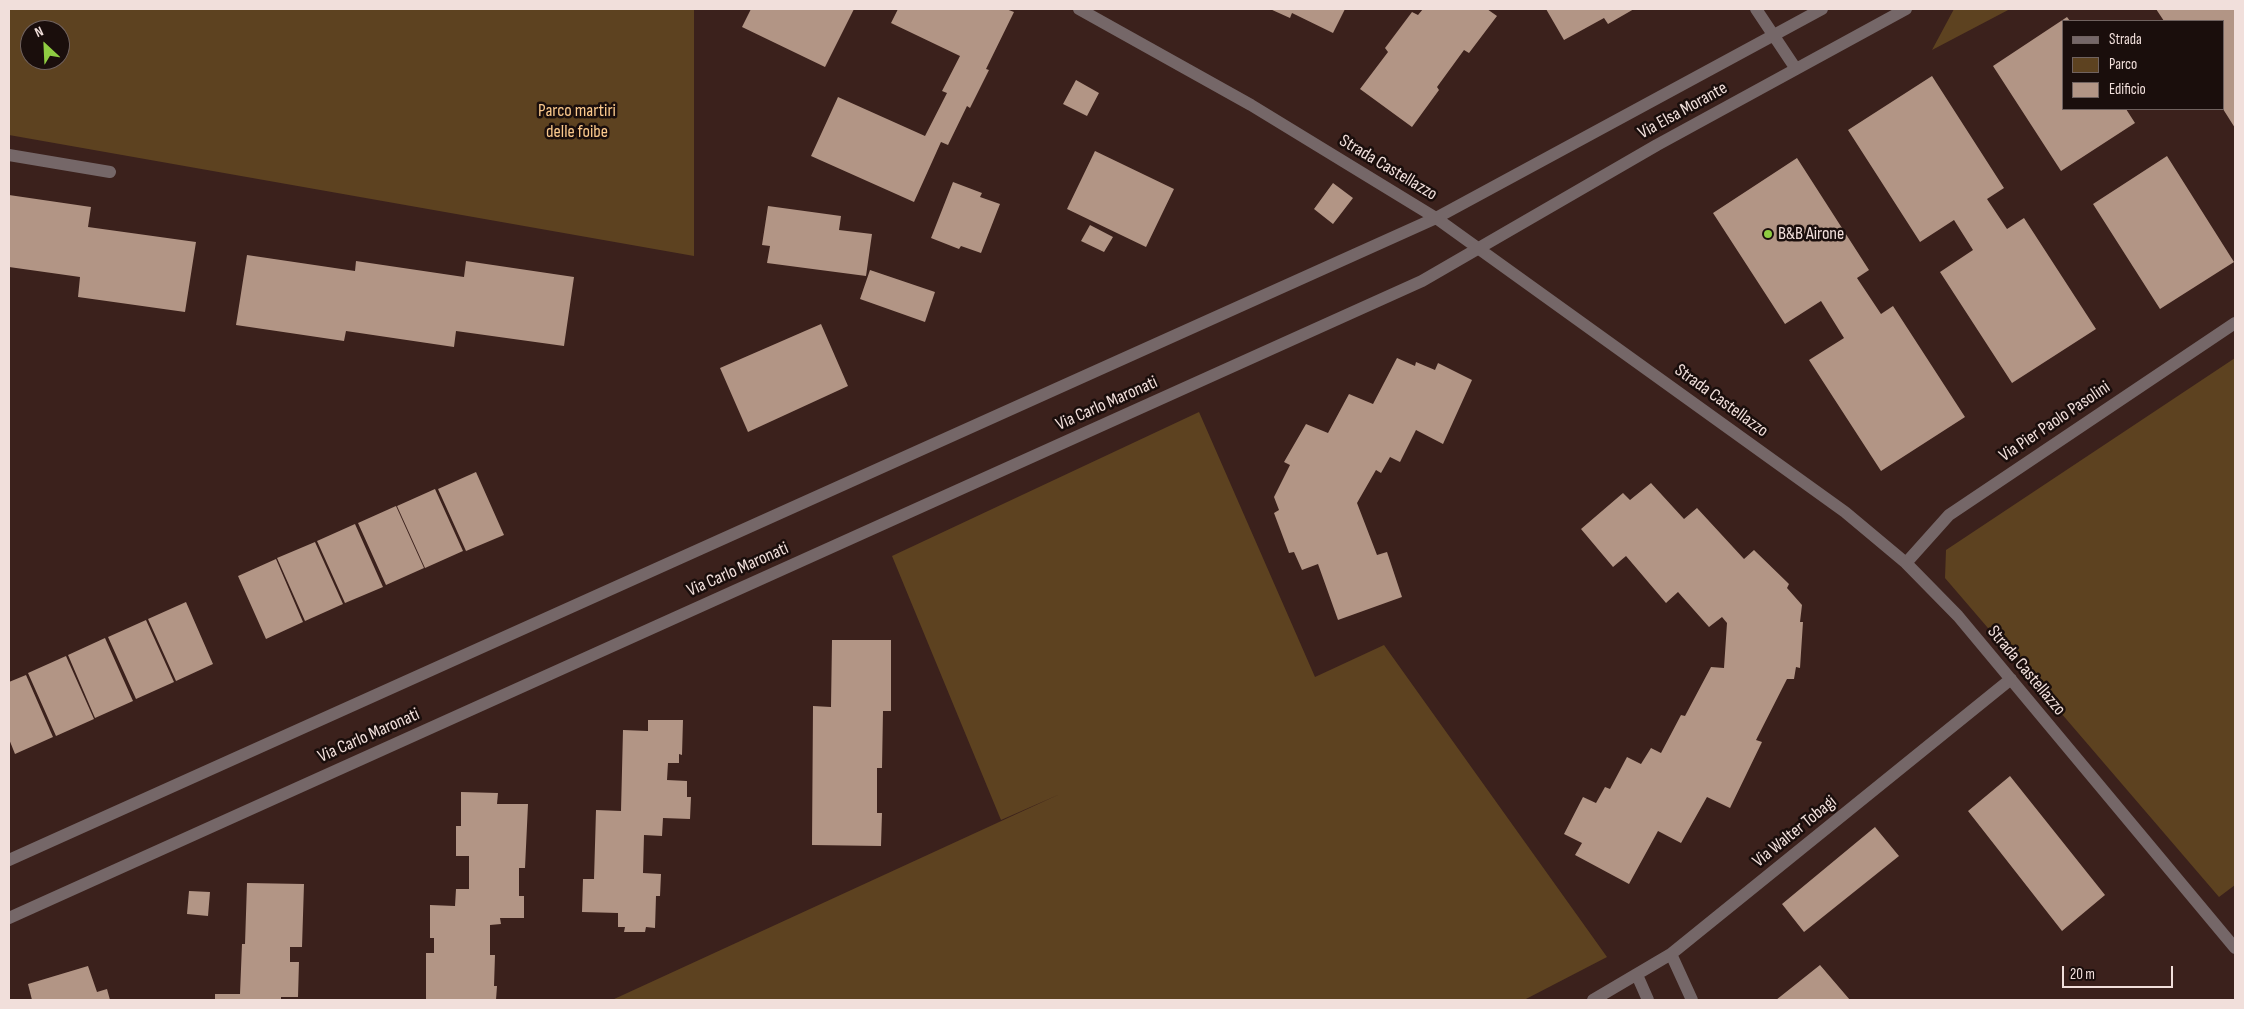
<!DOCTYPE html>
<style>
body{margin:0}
#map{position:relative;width:2244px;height:1009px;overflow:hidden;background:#3b211c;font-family:"Sofia Sans Condensed",sans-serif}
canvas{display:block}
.frame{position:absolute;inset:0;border:10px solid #f1dfdb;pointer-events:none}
.legend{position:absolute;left:2062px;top:20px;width:162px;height:90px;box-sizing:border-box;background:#1a0e0c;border:1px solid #70625f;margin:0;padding:6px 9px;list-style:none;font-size:15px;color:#f1dfdb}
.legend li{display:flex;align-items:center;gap:10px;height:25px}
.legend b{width:25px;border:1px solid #70625f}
.north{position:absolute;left:20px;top:20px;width:50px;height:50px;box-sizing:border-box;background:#1a0e0c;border:1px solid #70625f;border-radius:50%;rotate:335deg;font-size:14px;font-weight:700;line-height:20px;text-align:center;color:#f1dfdb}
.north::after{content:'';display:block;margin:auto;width:18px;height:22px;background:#8fcd42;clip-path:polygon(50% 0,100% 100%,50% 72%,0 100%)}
.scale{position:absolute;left:2062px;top:966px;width:111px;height:22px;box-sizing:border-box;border:2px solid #f1dfdb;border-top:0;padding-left:6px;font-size:15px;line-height:18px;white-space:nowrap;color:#f1dfdb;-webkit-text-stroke:4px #1a0e0c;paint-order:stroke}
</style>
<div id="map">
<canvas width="2244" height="1009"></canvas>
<div class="frame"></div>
<ul class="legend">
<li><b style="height:6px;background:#756768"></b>Strada</li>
<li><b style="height:14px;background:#5d4220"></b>Parco</li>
<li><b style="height:14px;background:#b29585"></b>Edificio</li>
</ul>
<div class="north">N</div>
<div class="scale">20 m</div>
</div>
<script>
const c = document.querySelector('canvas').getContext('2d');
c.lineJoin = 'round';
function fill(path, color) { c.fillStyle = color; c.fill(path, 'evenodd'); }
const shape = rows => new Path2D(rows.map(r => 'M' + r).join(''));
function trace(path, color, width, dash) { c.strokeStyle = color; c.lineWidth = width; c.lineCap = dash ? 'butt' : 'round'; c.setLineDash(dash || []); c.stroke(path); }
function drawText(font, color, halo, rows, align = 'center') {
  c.font = font + ' "Sofia Sans Condensed",sans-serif'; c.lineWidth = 5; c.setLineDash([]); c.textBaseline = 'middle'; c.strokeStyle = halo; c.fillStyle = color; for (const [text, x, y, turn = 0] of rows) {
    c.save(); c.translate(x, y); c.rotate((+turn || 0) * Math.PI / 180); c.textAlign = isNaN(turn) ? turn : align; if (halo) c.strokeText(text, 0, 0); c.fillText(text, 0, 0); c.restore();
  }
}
fill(shape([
 [9,9,694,9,694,256,9,135],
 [30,30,60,30,60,60,30,60],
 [1954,9,2010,9,1932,50],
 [2235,358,2235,885,2219,897,1945,578,1946,550],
 [1199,412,1315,677,1384,645,1607,957,1524,1000,612,1000,1060,794,1001,820,892,556]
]), '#5d4220');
fill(shape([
 [751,9,854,9,825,67,742,27],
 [898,9,1006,9,1014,12,986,69,989,70,970,108,967,106,948,145,941,142,914,202,811,156,838,97,925,136,947,93,942,91,960,56,891,23],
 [1270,9,1345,9,1333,33,1292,13,1290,18],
 [1423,9,1487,9,1497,16,1469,53,1464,50,1437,87,1439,90,1412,127,1360,89,1388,52,1385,48,1412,12,1418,15],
 [1546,9,1634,9,1608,24,1604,18,1564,40],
 [2156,9,2235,9,2235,128,2223,109,2223,21,2164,21],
 [2067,17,2070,21,2063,21,2063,109,2126,109,2135,123,2061,171,1993,66],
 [1932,76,2004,188,1987,199,2007,229,2024,218,2096,329,2012,383,1940,272,1973,250,1954,220,1920,242,1848,130],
 [1076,80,1099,93,1087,116,1063,104],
 [1095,151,1174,189,1146,247,1067,209],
 [2167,156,2234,262,2160,309,2093,204],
 [1797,158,1869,270,1857,278,1881,314,1893,306,1965,417,1881,471,1809,360,1844,338,1821,301,1785,324,1713,213],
 [953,182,982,193,980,197,1000,204,981,253,961,246,959,249,931,238],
 [1333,183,1353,198,1333,224,1314,209],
 [9,195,91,207,88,227,196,242,185,312,78,297,80,277,9,267],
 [768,206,841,216,839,230,872,234,866,276,767,263,770,246,762,245],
 [1090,225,1113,237,1104,252,1081,241],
 [247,255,355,271,356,261,464,277,466,261,574,277,564,346,456,331,454,347,346,331,344,341,236,325],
 [870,270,935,292,925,322,860,299],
 [821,324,848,386,748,432,720,368],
 [1397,358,1415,366,1416,362,1435,370,1438,363,1472,380,1443,444,1416,430,1400,462,1390,457,1381,473,1376,470,1357,503,1377,555,1387,552,1402,597,1338,620,1318,564,1302,570,1294,552,1289,553,1274,513,1279,510,1274,497,1290,465,1284,462,1306,424,1328,433,1349,394,1373,404],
 [476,472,504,535,466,551,438,489],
 [1651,483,1684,519,1697,508,1744,559,1754,550,1789,584,1787,588,1802,605,1800,622,1803,622,1800,668,1796,667,1794,679,1787,679,1756,740,1762,742,1730,808,1707,797,1681,843,1658,831,1629,884,1575,855,1582,843,1564,834,1583,797,1596,803,1605,787,1610,789,1627,757,1641,764,1651,748,1661,753,1681,715,1685,716,1711,667,1724,668,1727,623,1722,617,1709,627,1678,592,1666,603,1626,556,1613,567,1581,529,1623,493,1630,500],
 [435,489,463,551,425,568,397,506],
 [396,506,424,568,386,585,358,523],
 [355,524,383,587,345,603,317,541],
 [315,542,343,604,305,621,277,558],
 [276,559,303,622,266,639,238,576],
 [186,602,213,664,176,681,148,619],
 [146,620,174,682,136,699,108,637],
 [105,638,133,701,95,718,68,655],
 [832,640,891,640,891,711,883,711,882,768,877,768,877,813,882,813,881,846,812,845,813,706,831,707],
 [66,656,94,719,56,736,28,673],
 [26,675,53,737,15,754,9,739,9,682],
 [648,720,683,720,682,755,679,754,679,763,668,763,667,780,687,781,687,797,691,797,690,819,663,818,662,836,644,835,643,873,661,874,660,896,656,896,655,928,646,927,645,932,624,932,625,927,618,927,618,913,582,912,583,879,594,879,596,810,621,811,623,730,648,731],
 [2010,776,2105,895,2062,931,1968,811],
 [461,792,498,793,497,804,528,804,525,868,519,868,519,896,524,896,524,918,500,918,501,924,490,925,490,955,495,955,494,986,497,986,496,1000,426,1000,426,953,434,953,434,938,430,938,430,905,455,906,456,889,469,889,469,856,456,856,456,826,461,826],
 [1875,827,1899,856,1804,932,1782,904],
 [247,883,304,884,302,947,290,947,290,962,299,962,298,997,281,997,281,1000,215,1000,215,994,240,994,242,944,245,944],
 [189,891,210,892,208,916,187,914],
 [1820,965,1850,1000,1776,1000],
 [88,966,97,992,107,989,110,1000,32,1000,28,984]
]), '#b29585');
trace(shape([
 [1079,9,1251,105,1436,218,1845,512,1906,563,1958,616,2235,948],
 [1756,9,1796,69],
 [9,155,110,172],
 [1906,563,1949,515,2235,323],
 [9,860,1436,218,1822,9],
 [9,918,1422,281,1657,145,1906,9],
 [1671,954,1692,1000],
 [1637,975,1648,1000],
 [1593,1000,1671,954,2011,679]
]), '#756768', 12);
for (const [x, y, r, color] of [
 [1768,234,5,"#8fcd42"]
]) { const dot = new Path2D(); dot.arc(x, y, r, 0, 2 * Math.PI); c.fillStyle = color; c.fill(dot); trace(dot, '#1a0e0c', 2); }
drawText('18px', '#fbc98d', '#1a0e0c', [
 ["Parco martiri",577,111],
 ["delle foibe",577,132]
]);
drawText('18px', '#f1dfdb', '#1a0e0c', [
 ["Via Elsa Morante",1683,111,-29],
 ["Strada Castellazzo",1388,168,31],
 ["Strada Castellazzo",1721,401,36],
 ["Via Carlo Maronati",1107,404,-24],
 ["Via Pier Paolo Pasolini",2055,422,-34],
 ["Via Carlo Maronati",738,570,-24],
 ["Strada Castellazzo",2026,671,50],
 ["Via Carlo Maronati",369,736,-24],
 ["Via Walter Tobagi",1795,832,-39]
]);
drawText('18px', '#f1dfdb', '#1a0e0c', [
 ["B&B Airone",1778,234]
], 'left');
</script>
